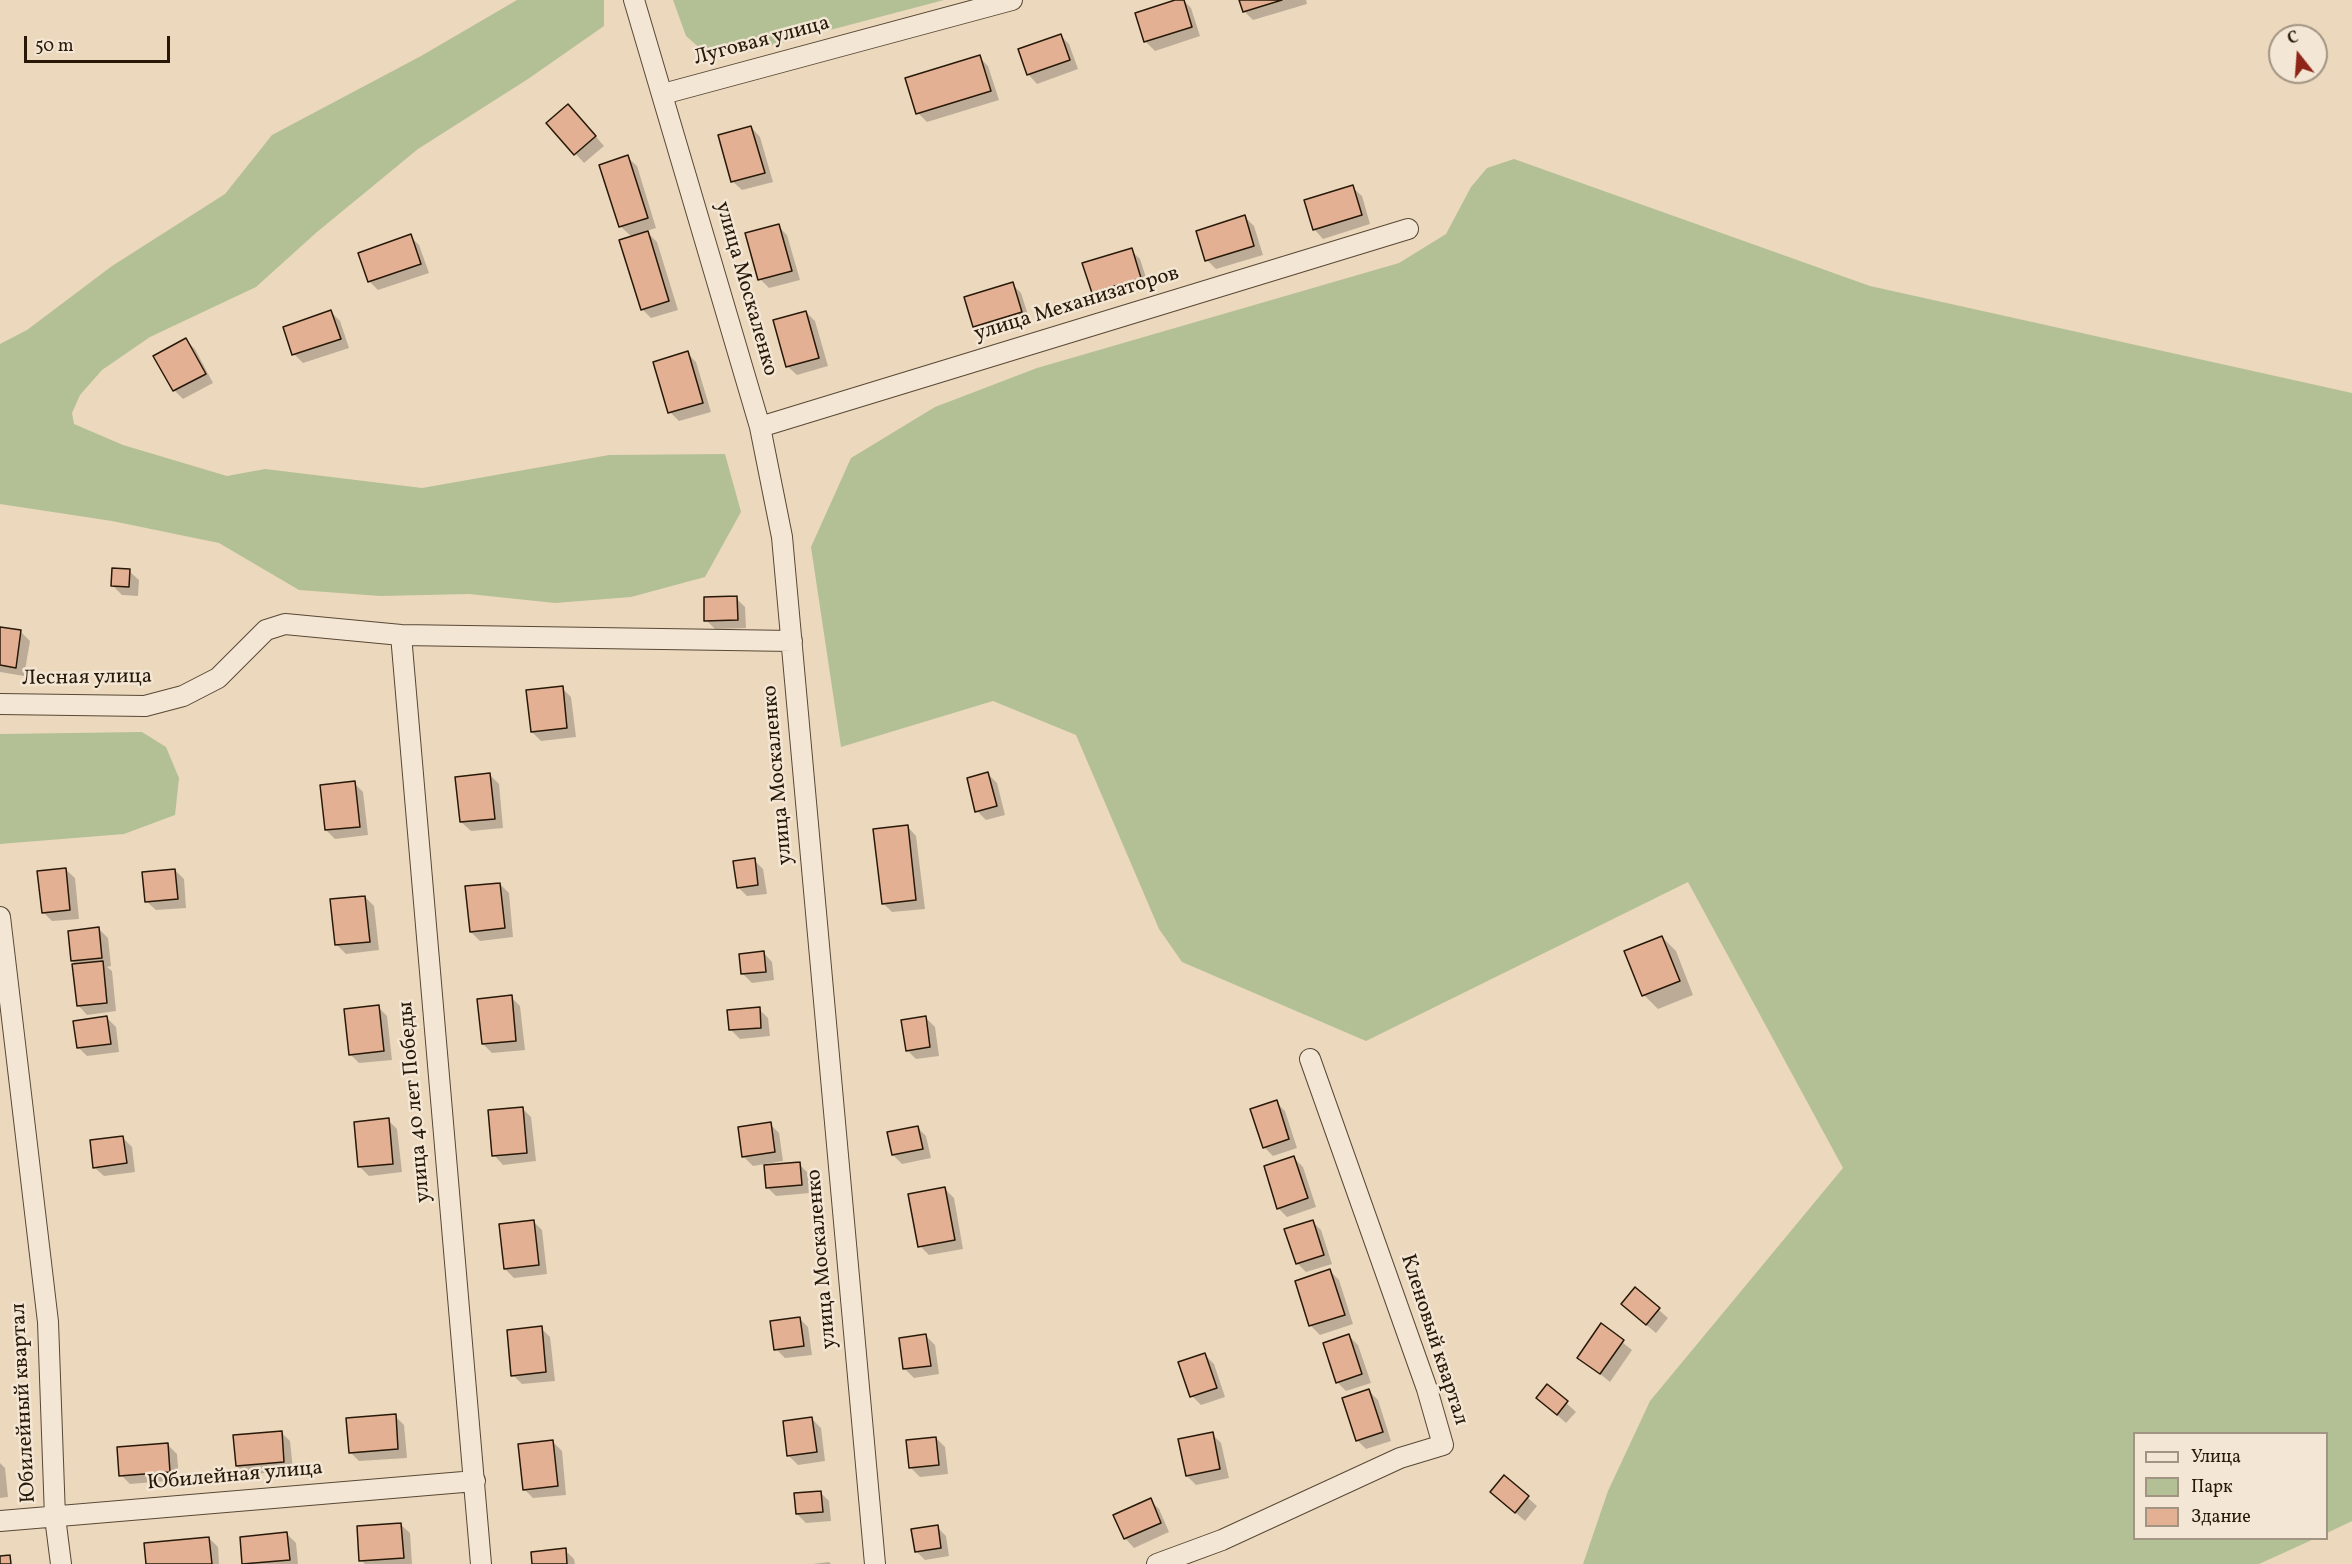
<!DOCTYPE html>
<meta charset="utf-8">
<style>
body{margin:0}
#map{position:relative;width:2352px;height:1564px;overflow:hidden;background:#ecd8bd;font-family:Vollkorn,serif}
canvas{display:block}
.legend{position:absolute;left:2133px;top:1432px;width:195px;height:108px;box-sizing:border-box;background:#f3e6d4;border:2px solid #a19482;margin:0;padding:8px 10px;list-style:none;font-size:18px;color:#271808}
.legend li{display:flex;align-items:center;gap:12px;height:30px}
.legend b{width:30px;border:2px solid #a19482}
.north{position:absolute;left:2268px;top:24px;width:60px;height:60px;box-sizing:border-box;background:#f3e6d4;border:2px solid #a19482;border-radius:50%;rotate:343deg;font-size:16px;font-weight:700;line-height:24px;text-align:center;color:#271808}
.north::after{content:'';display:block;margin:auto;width:21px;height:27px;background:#8f2418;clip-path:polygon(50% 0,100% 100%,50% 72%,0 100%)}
.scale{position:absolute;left:24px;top:36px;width:146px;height:27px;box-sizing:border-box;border:3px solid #271808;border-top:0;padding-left:8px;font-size:18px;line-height:21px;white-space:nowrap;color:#271808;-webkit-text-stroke:4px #f3e6d4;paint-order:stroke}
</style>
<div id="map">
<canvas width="2352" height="1564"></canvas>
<ul class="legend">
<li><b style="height:8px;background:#f3e6d4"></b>Улица</li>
<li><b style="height:16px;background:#b3c095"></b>Парк</li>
<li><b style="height:16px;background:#e3b093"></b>Здание</li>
</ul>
<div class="north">С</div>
<div class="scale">50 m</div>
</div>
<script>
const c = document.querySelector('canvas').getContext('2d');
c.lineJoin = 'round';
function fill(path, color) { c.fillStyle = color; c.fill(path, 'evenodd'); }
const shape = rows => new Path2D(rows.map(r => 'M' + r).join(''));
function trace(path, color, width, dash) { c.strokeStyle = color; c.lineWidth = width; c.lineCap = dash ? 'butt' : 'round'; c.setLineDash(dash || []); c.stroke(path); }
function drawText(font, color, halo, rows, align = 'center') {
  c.font = font + ' Vollkorn,serif'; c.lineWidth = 5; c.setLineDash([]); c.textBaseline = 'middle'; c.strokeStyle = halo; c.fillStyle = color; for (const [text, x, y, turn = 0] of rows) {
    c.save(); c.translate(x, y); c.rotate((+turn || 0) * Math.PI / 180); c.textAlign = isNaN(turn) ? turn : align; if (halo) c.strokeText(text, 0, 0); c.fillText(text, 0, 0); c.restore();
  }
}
fill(shape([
 [517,0,604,0,604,26,528,79,418,149,317,232,256,287,150,337,102,370,80,395,72,413,74,424,123,445,227,476,265,469,422,488,609,455,725,454,741,512,705,577,631,597,555,603,469,594,380,596,299,590,219,543,112,521,0,504,0,344,27,330,112,266,225,194,272,135,421,56],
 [673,0,944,0,739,54,712,53,701,49,686,36],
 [1514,159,1870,286,2352,393,2352,1521,2327,1533,2326,1434,2134,1434,2134,1538,2314,1539,2259,1564,1583,1564,1608,1491,1650,1401,1843,1168,1688,882,1366,1041,1182,962,1159,929,1076,735,993,701,841,747,811,547,851,458,935,407,1037,368,1399,263,1446,234,1471,187,1487,168],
 [142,732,166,747,179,778,175,815,124,834,0,844,0,734]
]), '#b3c095');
fill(shape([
 [1183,0,1191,8,1200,36,1155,51,1146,42,1137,14],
 [1241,0,1306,0,1307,4,1253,20,1244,11],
 [1060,35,1069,44,1078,69,1037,84,1028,74],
 [979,57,988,66,999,100,927,122,918,113],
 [577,115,604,146,584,163,548,123],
 [751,127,760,137,773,182,742,190,732,181],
 [627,157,637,166,656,228,646,231,657,242,678,310,651,318,642,309,632,237,621,227,601,165],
 [1352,187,1362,196,1370,224,1323,239,1314,229],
 [1245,217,1254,226,1263,255,1216,269,1207,260],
 [778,226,787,235,800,280,769,288,760,279],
 [410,236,419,245,429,273,378,290,369,281],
 [1131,250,1140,259,1149,287,1102,301,1093,292],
 [1012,284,1021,293,1030,321,983,335,974,326],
 [331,312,340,321,349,348,303,363,294,354],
 [806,312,815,321,828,366,797,375,787,366],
 [186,340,195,349,213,383,183,399,174,390,156,356],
 [687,353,696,362,711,412,679,421,670,412],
 [129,571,139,580,138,596,122,595,113,586],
 [736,598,745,607,746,628,715,629,706,620],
 [0,629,21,632,30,641,24,676,0,672],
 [562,688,571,697,576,737,541,741,532,732],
 [988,774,997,783,1005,815,986,820,977,811],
 [490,775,499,784,503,828,471,831,461,822],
 [354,783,363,792,368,835,335,839,326,830],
 [907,826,916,836,925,909,892,912,883,903],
 [754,860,763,869,767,894,747,896,738,887],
 [65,869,75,878,79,919,52,921,43,912],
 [175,870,184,879,186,908,156,910,146,901],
 [500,884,509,893,513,937,480,941,471,932],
 [365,897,374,906,379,950,346,954,337,945],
 [99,929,108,938,111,966,107,967,112,971,116,1011,87,1015,78,1005,76,965,72,961],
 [1662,937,1676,951,1693,995,1658,1009,1644,995],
 [763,952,772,962,774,980,752,983,743,974],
 [511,997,520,1006,525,1050,492,1053,483,1044],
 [378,1007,387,1016,392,1060,359,1063,350,1054],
 [759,1009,768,1018,770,1036,740,1039,730,1029],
 [107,1018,116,1027,119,1052,87,1056,78,1047],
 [926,1018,935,1027,939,1056,916,1059,907,1050],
 [1276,1102,1285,1111,1297,1148,1273,1156,1264,1147],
 [522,1108,531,1117,536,1161,503,1165,494,1155],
 [388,1120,397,1129,402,1172,369,1176,360,1167],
 [770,1124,779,1133,783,1161,753,1166,744,1157],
 [917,1127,926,1136,931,1158,902,1164,893,1155],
 [123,1138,132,1147,135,1172,104,1176,94,1167],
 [1294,1158,1303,1167,1316,1207,1287,1217,1278,1208],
 [799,1164,808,1173,810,1193,776,1196,767,1187],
 [945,1189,954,1198,963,1249,929,1255,920,1246],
 [533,1221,542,1230,547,1274,514,1278,505,1269],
 [1312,1221,1321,1230,1332,1264,1306,1272,1297,1263],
 [1330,1271,1339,1280,1353,1324,1320,1335,1311,1326,1297,1282],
 [1635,1289,1668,1318,1656,1333,1632,1313],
 [799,1318,808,1327,812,1355,785,1358,776,1349],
 [1602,1326,1632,1350,1610,1382,1579,1357],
 [541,1328,550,1337,555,1381,522,1384,513,1375],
 [926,1336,935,1345,939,1374,914,1378,905,1369],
 [1349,1336,1358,1345,1371,1383,1346,1391,1337,1382],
 [1205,1355,1214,1364,1225,1397,1201,1405,1192,1396],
 [1548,1386,1576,1412,1566,1423,1538,1398],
 [1369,1391,1378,1400,1391,1441,1366,1449,1357,1440],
 [395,1416,404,1425,407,1458,359,1461,350,1452],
 [812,1419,821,1428,825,1461,798,1465,789,1456],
 [281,1432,290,1441,293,1470,246,1475,237,1466],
 [1212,1434,1221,1443,1229,1478,1196,1485,1187,1476],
 [936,1438,945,1447,948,1474,920,1477,910,1467],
 [553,1442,562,1451,566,1495,533,1498,524,1489],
 [168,1445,177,1454,179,1480,130,1484,121,1475],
 [0,1463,5,1468,8,1497,0,1498],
 [1504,1477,1537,1506,1525,1521,1492,1492],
 [820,1492,829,1501,831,1521,806,1523,797,1514],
 [1150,1500,1159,1509,1169,1532,1134,1548,1125,1538],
 [400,1524,410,1533,412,1564,365,1564,361,1560],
 [937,1527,946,1536,949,1556,925,1560,916,1551],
 [287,1534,296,1543,298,1564,244,1564,241,1538],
 [209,1538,218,1547,219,1564,147,1564],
 [565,1550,574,1559,575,1564,534,1564],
 [829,1562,831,1564,813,1564]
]), '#0003');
const building = shape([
 [1175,0,1184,0,1192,27,1144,42,1135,13,1175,0],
 [1239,0,1282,0,1243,12,1239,0],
 [1061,34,1070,60,1027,75,1018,49,1061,34],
 [980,55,991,91,916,114,905,78,980,55],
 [568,104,596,136,574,155,546,123,568,104],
 [751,126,765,173,731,182,718,135,751,126],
 [628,155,648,218,619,227,599,165,628,155],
 [1353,185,1362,215,1313,230,1304,200,1353,185],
 [1245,215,1254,246,1205,261,1196,231,1245,215],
 [779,224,792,271,758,280,745,233,779,224],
 [648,231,669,301,641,310,619,240,648,231],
 [411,234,421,264,368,282,358,253,411,234],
 [1132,248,1141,278,1092,293,1082,263,1132,248],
 [1013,282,1022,312,973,327,964,297,1013,282],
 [331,310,341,339,292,355,283,327,331,310],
 [806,311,819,358,786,367,773,320,806,311],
 [186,338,206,374,173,391,153,356,186,338],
 [688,351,703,403,668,413,653,362,688,351],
 [112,568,130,569,129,587,111,586,112,568],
 [737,596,738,620,704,621,704,597,737,596],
 [0,627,21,630,16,668,0,665,0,627],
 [563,686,567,728,531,732,526,690,563,686],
 [988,772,997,806,975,812,967,778,988,772],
 [490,773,495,819,460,822,455,777,490,773],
 [355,781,360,827,325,830,320,785,355,781],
 [908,825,916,900,882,904,873,829,908,825],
 [755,858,758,885,737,888,733,861,755,858],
 [66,868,70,910,42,913,37,871,66,868],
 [175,869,178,899,145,902,142,872,175,869],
 [500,883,505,928,470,932,465,886,500,883],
 [365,896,370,942,335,945,330,899,365,896],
 [99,927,102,958,71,961,68,931,99,927],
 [1662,936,1680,981,1642,996,1624,951,1662,936],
 [764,951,766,972,741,974,739,954,764,951],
 [103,961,107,1003,77,1006,72,964,103,961],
 [512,995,516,1041,482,1044,477,999,512,995],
 [379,1005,384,1051,349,1055,344,1009,379,1005],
 [760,1007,761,1028,729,1030,727,1010,760,1007],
 [107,1016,111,1044,77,1048,73,1021,107,1016],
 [926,1016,930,1047,906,1051,901,1020,926,1016],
 [1277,1100,1289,1139,1263,1148,1250,1109,1277,1100],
 [523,1107,527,1153,492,1156,488,1110,523,1107],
 [389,1118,393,1164,358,1167,354,1122,389,1118],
 [771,1122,775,1152,742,1157,738,1127,771,1122],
 [918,1126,923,1149,892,1155,887,1132,918,1126],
 [123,1136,127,1163,93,1168,90,1140,123,1136],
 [1294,1156,1308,1198,1277,1209,1264,1166,1294,1156],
 [800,1162,802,1185,766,1188,764,1165,800,1162],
 [945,1187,955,1240,918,1247,908,1194,945,1187],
 [534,1220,539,1265,504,1269,499,1224,534,1220],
 [1313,1220,1324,1255,1296,1264,1284,1229,1313,1220],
 [1330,1269,1345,1315,1309,1326,1295,1281,1330,1269],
 [1635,1287,1660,1308,1646,1325,1621,1304,1635,1287],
 [800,1317,804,1346,774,1350,770,1321,800,1317],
 [1601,1323,1624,1340,1600,1374,1577,1358,1601,1323],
 [542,1326,546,1372,511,1376,507,1330,542,1326],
 [926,1334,931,1366,903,1369,899,1338,926,1334],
 [1349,1334,1362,1374,1336,1383,1323,1343,1349,1334],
 [1205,1353,1217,1388,1190,1397,1178,1362,1205,1353],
 [1547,1384,1568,1401,1557,1415,1536,1398,1547,1384],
 [1369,1389,1383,1432,1356,1441,1342,1398,1369,1389],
 [396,1414,398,1449,349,1453,346,1418,396,1414],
 [812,1417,817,1452,787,1456,783,1421,812,1417],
 [282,1431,284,1462,236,1466,233,1435,282,1431],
 [1213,1432,1220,1469,1186,1476,1178,1439,1213,1432],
 [936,1437,939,1465,909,1468,906,1440,936,1437],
 [553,1440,558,1486,523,1490,518,1444,553,1440],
 [168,1443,170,1472,119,1476,117,1447,168,1443],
 [1504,1475,1529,1496,1515,1513,1490,1492,1504,1475],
 [821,1491,823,1512,796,1514,794,1493,821,1491],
 [1151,1498,1161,1523,1124,1539,1113,1515,1151,1498],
 [401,1523,404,1558,359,1561,357,1526,401,1523],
 [938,1525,941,1548,915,1552,911,1529,938,1525],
 [287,1532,290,1560,242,1564,240,1537,287,1532],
 [209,1537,212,1564,146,1564,144,1543,209,1537],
 [566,1548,567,1564,532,1564,531,1552,566,1548],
 [10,1555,11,1564,0,1564,0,1556,10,1555]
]);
fill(building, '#e3b093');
trace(building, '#271808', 1.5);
const street = shape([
 [634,0,760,427,782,537,875,1564],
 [663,94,1012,0],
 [760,427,1408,229],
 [401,635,481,1564],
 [0,704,145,706,183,696,218,678,266,630,285,624,401,635,792,641],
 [0,917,48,1322,55,1517,61,1564],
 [0,1521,475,1481],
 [1157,1564,1222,1540,1400,1458,1443,1445,1427,1389,1310,1059]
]);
trace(street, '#584835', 22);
trace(street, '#f3e6d4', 20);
drawText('21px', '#271808', '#f3e6d4', [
 ["Луговая улица",762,42,-15],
 ["улица Москаленко",745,289,74],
 ["улица Механизаторов",1077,305,-17],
 ["Лесная улица",87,679,-1],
 ["улица Москаленко",779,775,-95],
 ["улица 40 лет Победы",416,1102,-95],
 ["улица Москаленко",823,1259,-95],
 ["Кленовый квартал",1433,1340,72],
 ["Юбилейный квартал",25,1403,-93],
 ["Юбилейная улица",235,1477,-5]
]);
</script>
